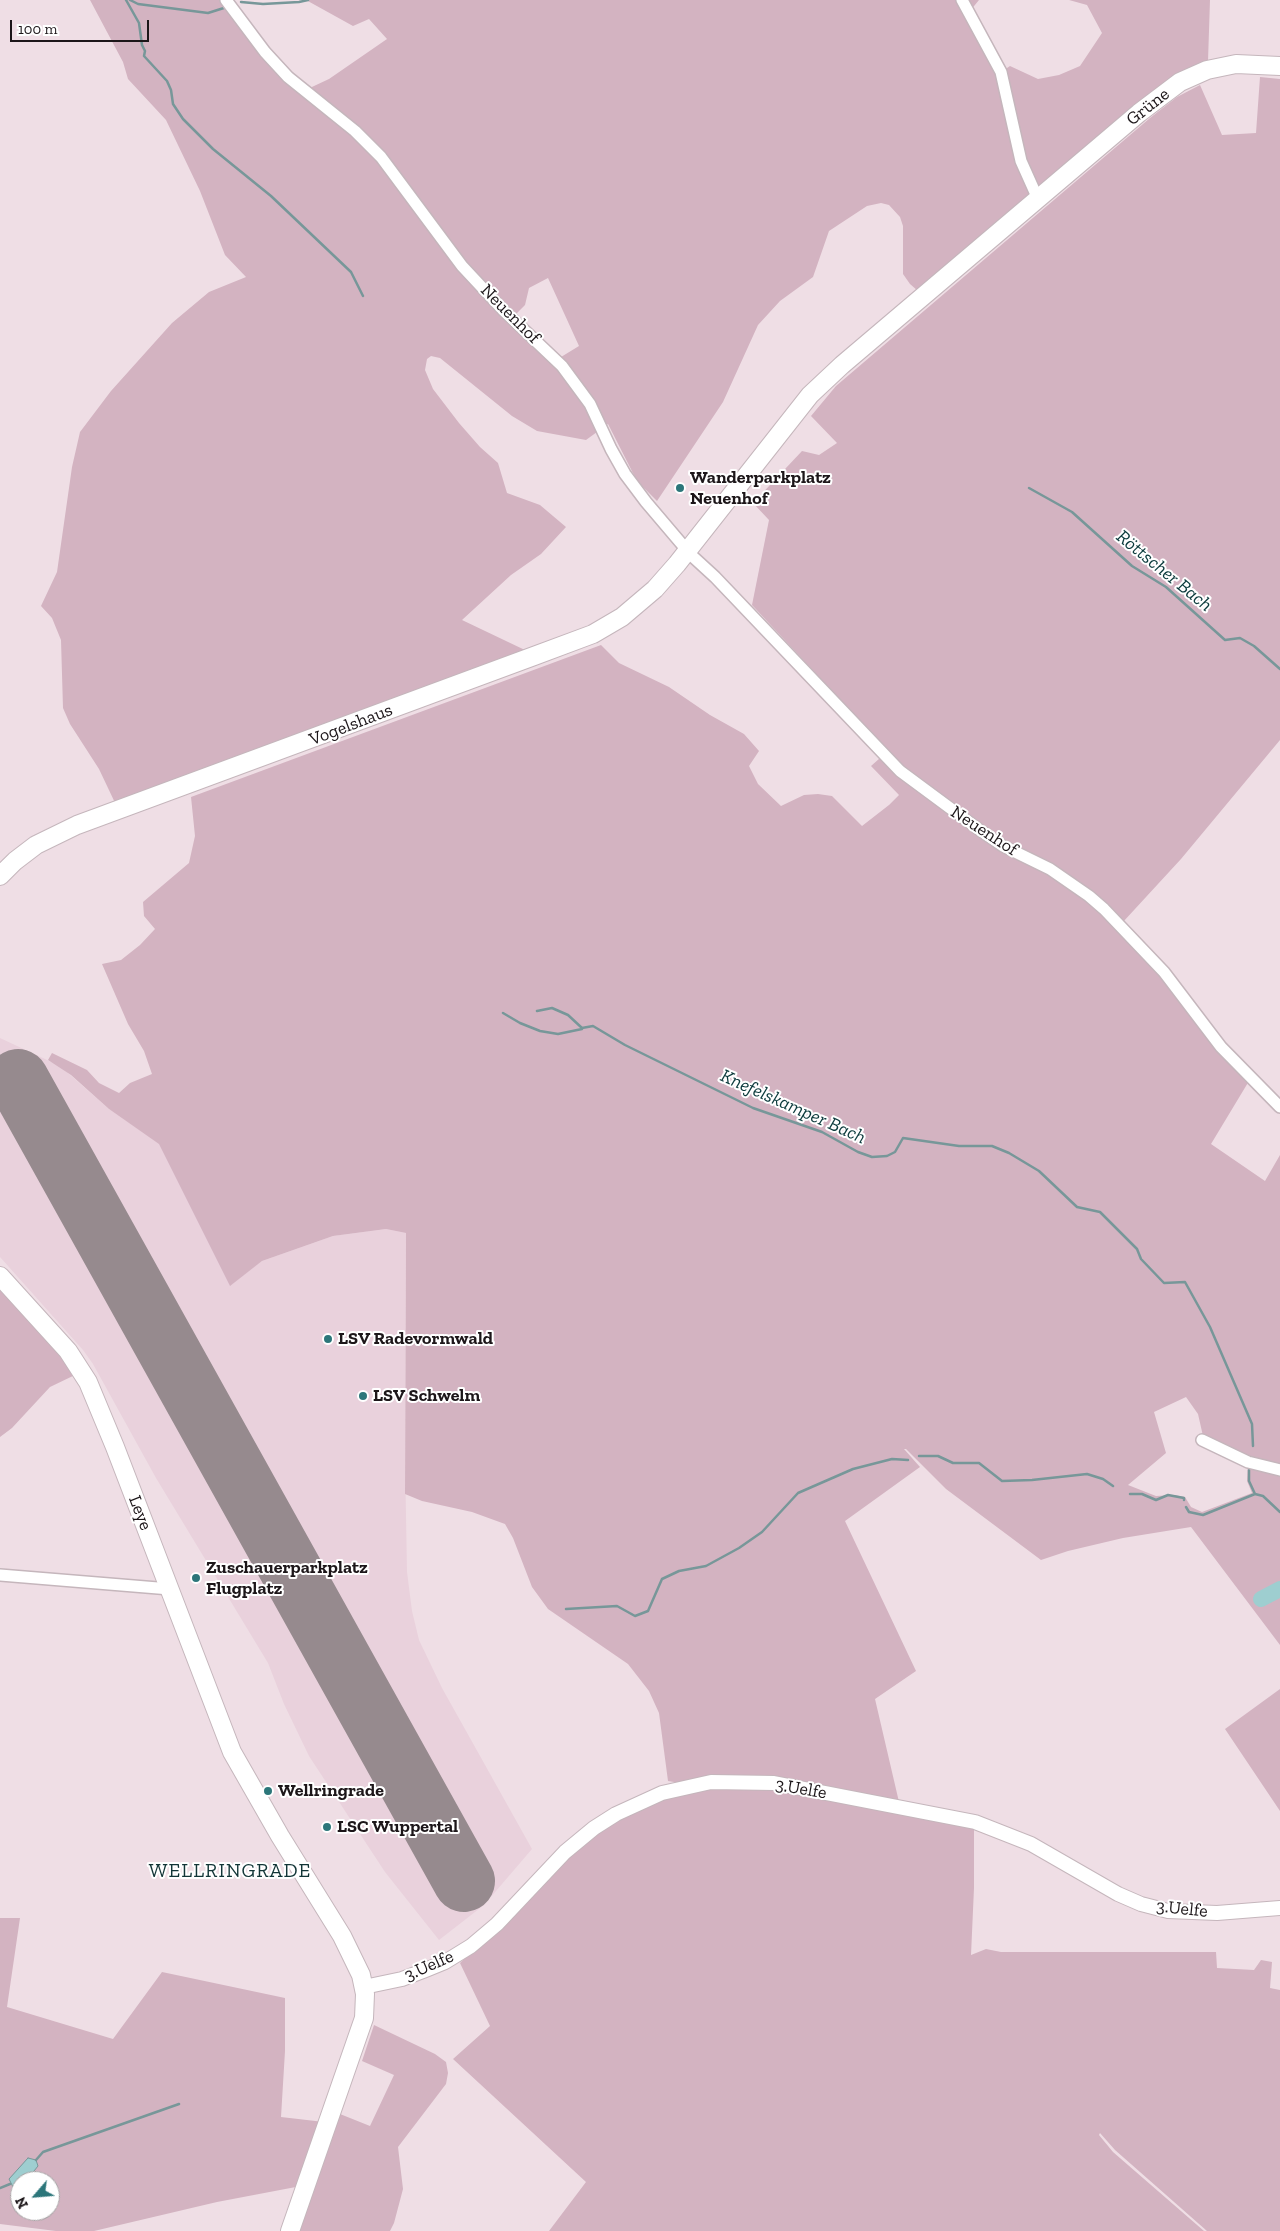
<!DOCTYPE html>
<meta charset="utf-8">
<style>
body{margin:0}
#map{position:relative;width:1280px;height:2231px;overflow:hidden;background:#efdee5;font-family:"Zilla Slab",serif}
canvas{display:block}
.north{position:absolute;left:10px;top:2171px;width:50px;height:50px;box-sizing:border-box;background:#fff;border:1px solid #a4a2a3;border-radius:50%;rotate:243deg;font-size:14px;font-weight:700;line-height:20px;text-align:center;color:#1c1619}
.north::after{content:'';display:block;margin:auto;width:18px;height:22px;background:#2c767a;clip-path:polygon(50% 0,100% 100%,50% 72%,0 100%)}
.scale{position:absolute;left:10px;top:20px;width:139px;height:22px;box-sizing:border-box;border:2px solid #1c1619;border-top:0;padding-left:6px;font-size:15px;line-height:18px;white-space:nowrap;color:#1c1619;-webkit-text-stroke:4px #fff;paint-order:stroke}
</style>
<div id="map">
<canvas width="1280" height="2231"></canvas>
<div class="north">N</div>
<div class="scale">100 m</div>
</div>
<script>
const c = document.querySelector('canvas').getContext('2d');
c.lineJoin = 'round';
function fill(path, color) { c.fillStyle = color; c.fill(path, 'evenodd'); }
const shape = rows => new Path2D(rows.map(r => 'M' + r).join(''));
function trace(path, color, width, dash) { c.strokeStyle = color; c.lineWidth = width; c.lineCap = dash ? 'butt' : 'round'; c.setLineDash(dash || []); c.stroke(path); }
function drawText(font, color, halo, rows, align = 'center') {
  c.font = font + ' "Zilla Slab",serif'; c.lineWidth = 4; c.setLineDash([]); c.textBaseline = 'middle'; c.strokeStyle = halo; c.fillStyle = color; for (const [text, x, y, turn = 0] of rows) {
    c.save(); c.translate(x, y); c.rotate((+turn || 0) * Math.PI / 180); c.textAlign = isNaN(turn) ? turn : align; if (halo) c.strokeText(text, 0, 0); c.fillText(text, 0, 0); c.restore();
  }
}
fill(shape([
 [0,1038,60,1066,109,1109,159,1143,230,1285,262,1261,333,1236,386,1229,406,1233,405,1459,407,1572,412,1611,419,1640,442,1688,532,1849,484,1905,439,1940,385,1872,309,1756,284,1704,268,1663,156,1478,93,1364,83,1350,0,1257]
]), '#e9d1dc');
fill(shape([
 [90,0,220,0,256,49,299,93,329,79,387,39,369,19,353,26,306,0,979,0,970,11,998,74,1010,66,1038,79,1059,75,1080,66,1102,33,1087,5,1069,0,1210,0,1208,61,1166,81,918,291,910,284,903,274,903,226,900,217,889,205,881,203,867,206,829,231,813,277,780,301,758,325,723,402,657,501,637,481,608,424,586,440,537,431,512,416,440,358,431,356,427,359,425,370,433,389,459,423,480,447,498,463,507,493,540,505,566,527,541,554,511,575,462,620,527,651,117,807,99,769,70,724,63,708,61,640,52,618,41,606,57,572,72,467,80,432,111,391,172,323,209,292,246,277,225,255,200,191,166,120,128,79,123,62],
 [548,278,579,346,561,357,582,383,576,389,514,316,525,305,529,288],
 [1260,77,1280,79,1280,740,1181,859,1123,922,1076,893,1107,918,1137,948,1249,1081,1211,1144,1265,1181,1280,1155,1280,1469,1272,1468,1203,1436,1198,1414,1186,1397,1154,1412,1166,1453,1128,1485,1156,1496,1174,1495,1185,1497,1191,1507,1202,1512,1252,1493,1247,1481,1248,1463,1280,1471,1280,1645,1191,1527,1123,1538,1068,1551,1041,1560,946,1489,906,1449,904,1449,920,1467,845,1521,916,1671,875,1699,899,1802,810,1785,680,1783,668,1781,659,1713,649,1691,628,1664,548,1609,532,1587,513,1538,505,1524,472,1512,422,1501,405,1494,406,1233,386,1229,333,1236,262,1261,230,1286,159,1144,109,1109,71,1075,48,1060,52,1053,87,1070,99,1083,119,1093,130,1083,152,1074,144,1051,128,1024,102,964,121,960,140,945,155,929,144,916,143,902,189,863,195,836,191,797,601,645,619,663,669,687,710,715,744,734,759,751,749,766,758,784,781,806,804,795,818,794,832,796,862,826,889,805,899,795,871,766,888,751,752,605,769,520,753,503,802,451,819,455,837,443,811,416,836,386,1150,118,1177,97,1200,85,1222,135,1256,133],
 [0,1285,77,1374,50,1387,12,1428,0,1437],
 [1280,1689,1280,1811,1225,1729],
 [749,1786,813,1795,974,1829,974,1888,971,1955,986,1949,1001,1952,1216,1952,1217,1968,1254,1970,1261,1960,1272,1962,1270,1988,1280,1990,1280,2231,1207,2231,1115,2150,1100,2133,1099,2135,1113,2152,1204,2231,549,2231,586,2182,453,2059,490,2026,460,1963,568,1858,596,1834,626,1815,678,1794,713,1788],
 [0,1918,20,1918,7,2007,113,2039,162,1972,285,1998,285,2051,281,2117,324,2122,301,2186,217,2202,94,2231,56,2231,0,2224],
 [20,2181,50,2181,50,2211,20,2211],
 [374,2025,435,2054,446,2062,448,2073,446,2084,398,2147,403,2189,394,2223,390,2231,292,2231,335,2112,370,2126,394,2075,362,2061]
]), '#d3b3c1');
const water = shape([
 [28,2158,36,2160,38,2166,26,2181,20,2181,20,2187,14,2189,9,2179,28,2158]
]);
fill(water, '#9eced0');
trace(water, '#779799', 1);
trace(shape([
 [126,0,139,23,142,45,145,51,144,56,167,81,171,90,173,104,183,119,213,149,271,196,351,272,363,296],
 [130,0,138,4,208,13,227,7],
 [241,2,263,4,299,2,308,0],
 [1029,488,1072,512,1132,566,1166,587,1225,640,1240,638,1254,646,1280,669],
 [537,1011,552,1008,568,1015,582,1028,593,1026,625,1045,753,1108,822,1132,858,1152,872,1157,887,1156,895,1152,903,1138,959,1146,992,1146,1009,1153,1039,1171,1077,1207,1100,1212,1137,1249,1141,1259,1164,1283,1185,1282,1210,1327,1252,1424,1253,1446],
 [503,1013,520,1023,540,1031,558,1034,582,1029],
 [919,1456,938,1456,953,1463,979,1463,1002,1481,1032,1480,1087,1474,1103,1479,1113,1486],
 [1249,1470,1249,1481,1255,1494],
 [1130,1494,1142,1494,1156,1500,1168,1495,1184,1498,1184,1500],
 [1255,1494,1263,1496,1280,1512],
 [1186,1507,1189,1512,1203,1515,1255,1494],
 [566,1609,617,1606,635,1616,648,1611,662,1579,679,1571,706,1566,739,1548,762,1532,798,1493,853,1469,892,1459,908,1460],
 [36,2160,43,2152,179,2104],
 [0,2188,10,2184]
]), '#779799', 2.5);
trace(shape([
 [1261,1599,1280,1589]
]), '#9eced0', 16);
trace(shape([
 [18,1080,464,1881]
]), '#968a8e', 62);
const minor = shape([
 [226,0,265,52,288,77,355,131,381,157,462,266,504,311,562,366,590,404,611,449,625,474,646,502,691,555,715,577,900,771,981,831,1003,846,1050,869,1089,896,1104,909,1164,972,1221,1047,1280,1107],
 [962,0,1001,72,1021,161,1038,199],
 [1202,1440,1248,1462,1280,1470],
 [0,1575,170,1589]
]);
const tertiary = shape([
 [364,1987,402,1979,423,1971,445,1962,471,1946,497,1924,565,1852,594,1828,616,1814,662,1793,711,1782,774,1783,975,1822,1031,1844,1118,1894,1141,1904,1168,1911,1217,1913,1280,1908]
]);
const primary = shape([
 [0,876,15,861,36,845,77,825,534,656,593,634,622,617,655,589,677,564,810,395,842,365,1139,113,1180,82,1207,70,1236,64,1280,66],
 [0,1276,68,1351,88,1382,115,1447,232,1752,280,1836,342,1936,361,1975,365,1994,364,2018,290,2231]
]);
trace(minor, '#c5b6bc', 14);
trace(tertiary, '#c5b6bc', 16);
trace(primary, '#c5b6bc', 20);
trace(minor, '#fff', 11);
trace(tertiary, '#fff', 14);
trace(primary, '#fff', 18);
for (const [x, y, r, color] of [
 [680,488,5,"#2c767a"],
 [328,1339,5,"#2c767a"],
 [363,1396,5,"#2c767a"],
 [196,1578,5,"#2c767a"],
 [268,1791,5,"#2c767a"],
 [327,1827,5,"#2c767a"]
]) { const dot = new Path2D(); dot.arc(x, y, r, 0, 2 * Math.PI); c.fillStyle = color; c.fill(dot); trace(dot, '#fff', 2); }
drawText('18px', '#1c1619', '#fff', [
 ["Grüne",1148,107,-38],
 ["Neuenhof",510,314,45],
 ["Vogelshaus",351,725,-21],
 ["Neuenhof",984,831,33],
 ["Leye",140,1513,69],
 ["3.Uelfe",801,1789,10],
 ["3.Uelfe",1182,1909,6],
 ["3.Uelfe",429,1966,-24]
]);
drawText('bold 18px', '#1c1619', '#fff', [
 ["Wanderparkplatz",690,478],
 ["Neuenhof",690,499],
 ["LSV Radevormwald",338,1339],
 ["LSV Schwelm",373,1396],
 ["Zuschauerparkplatz",206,1568],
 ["Flugplatz",206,1589],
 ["Wellringrade",278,1791],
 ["LSC Wuppertal",337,1827]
], 'left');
drawText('italic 19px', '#0b3a3c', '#fff', [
 ["Röttscher Bach",1164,571,39],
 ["Knefelskamper Bach",793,1107,24]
]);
c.letterSpacing = '1px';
drawText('20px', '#123537', '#fff', [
 ["WELLRINGRADE",230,1871]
]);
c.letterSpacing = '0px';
</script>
